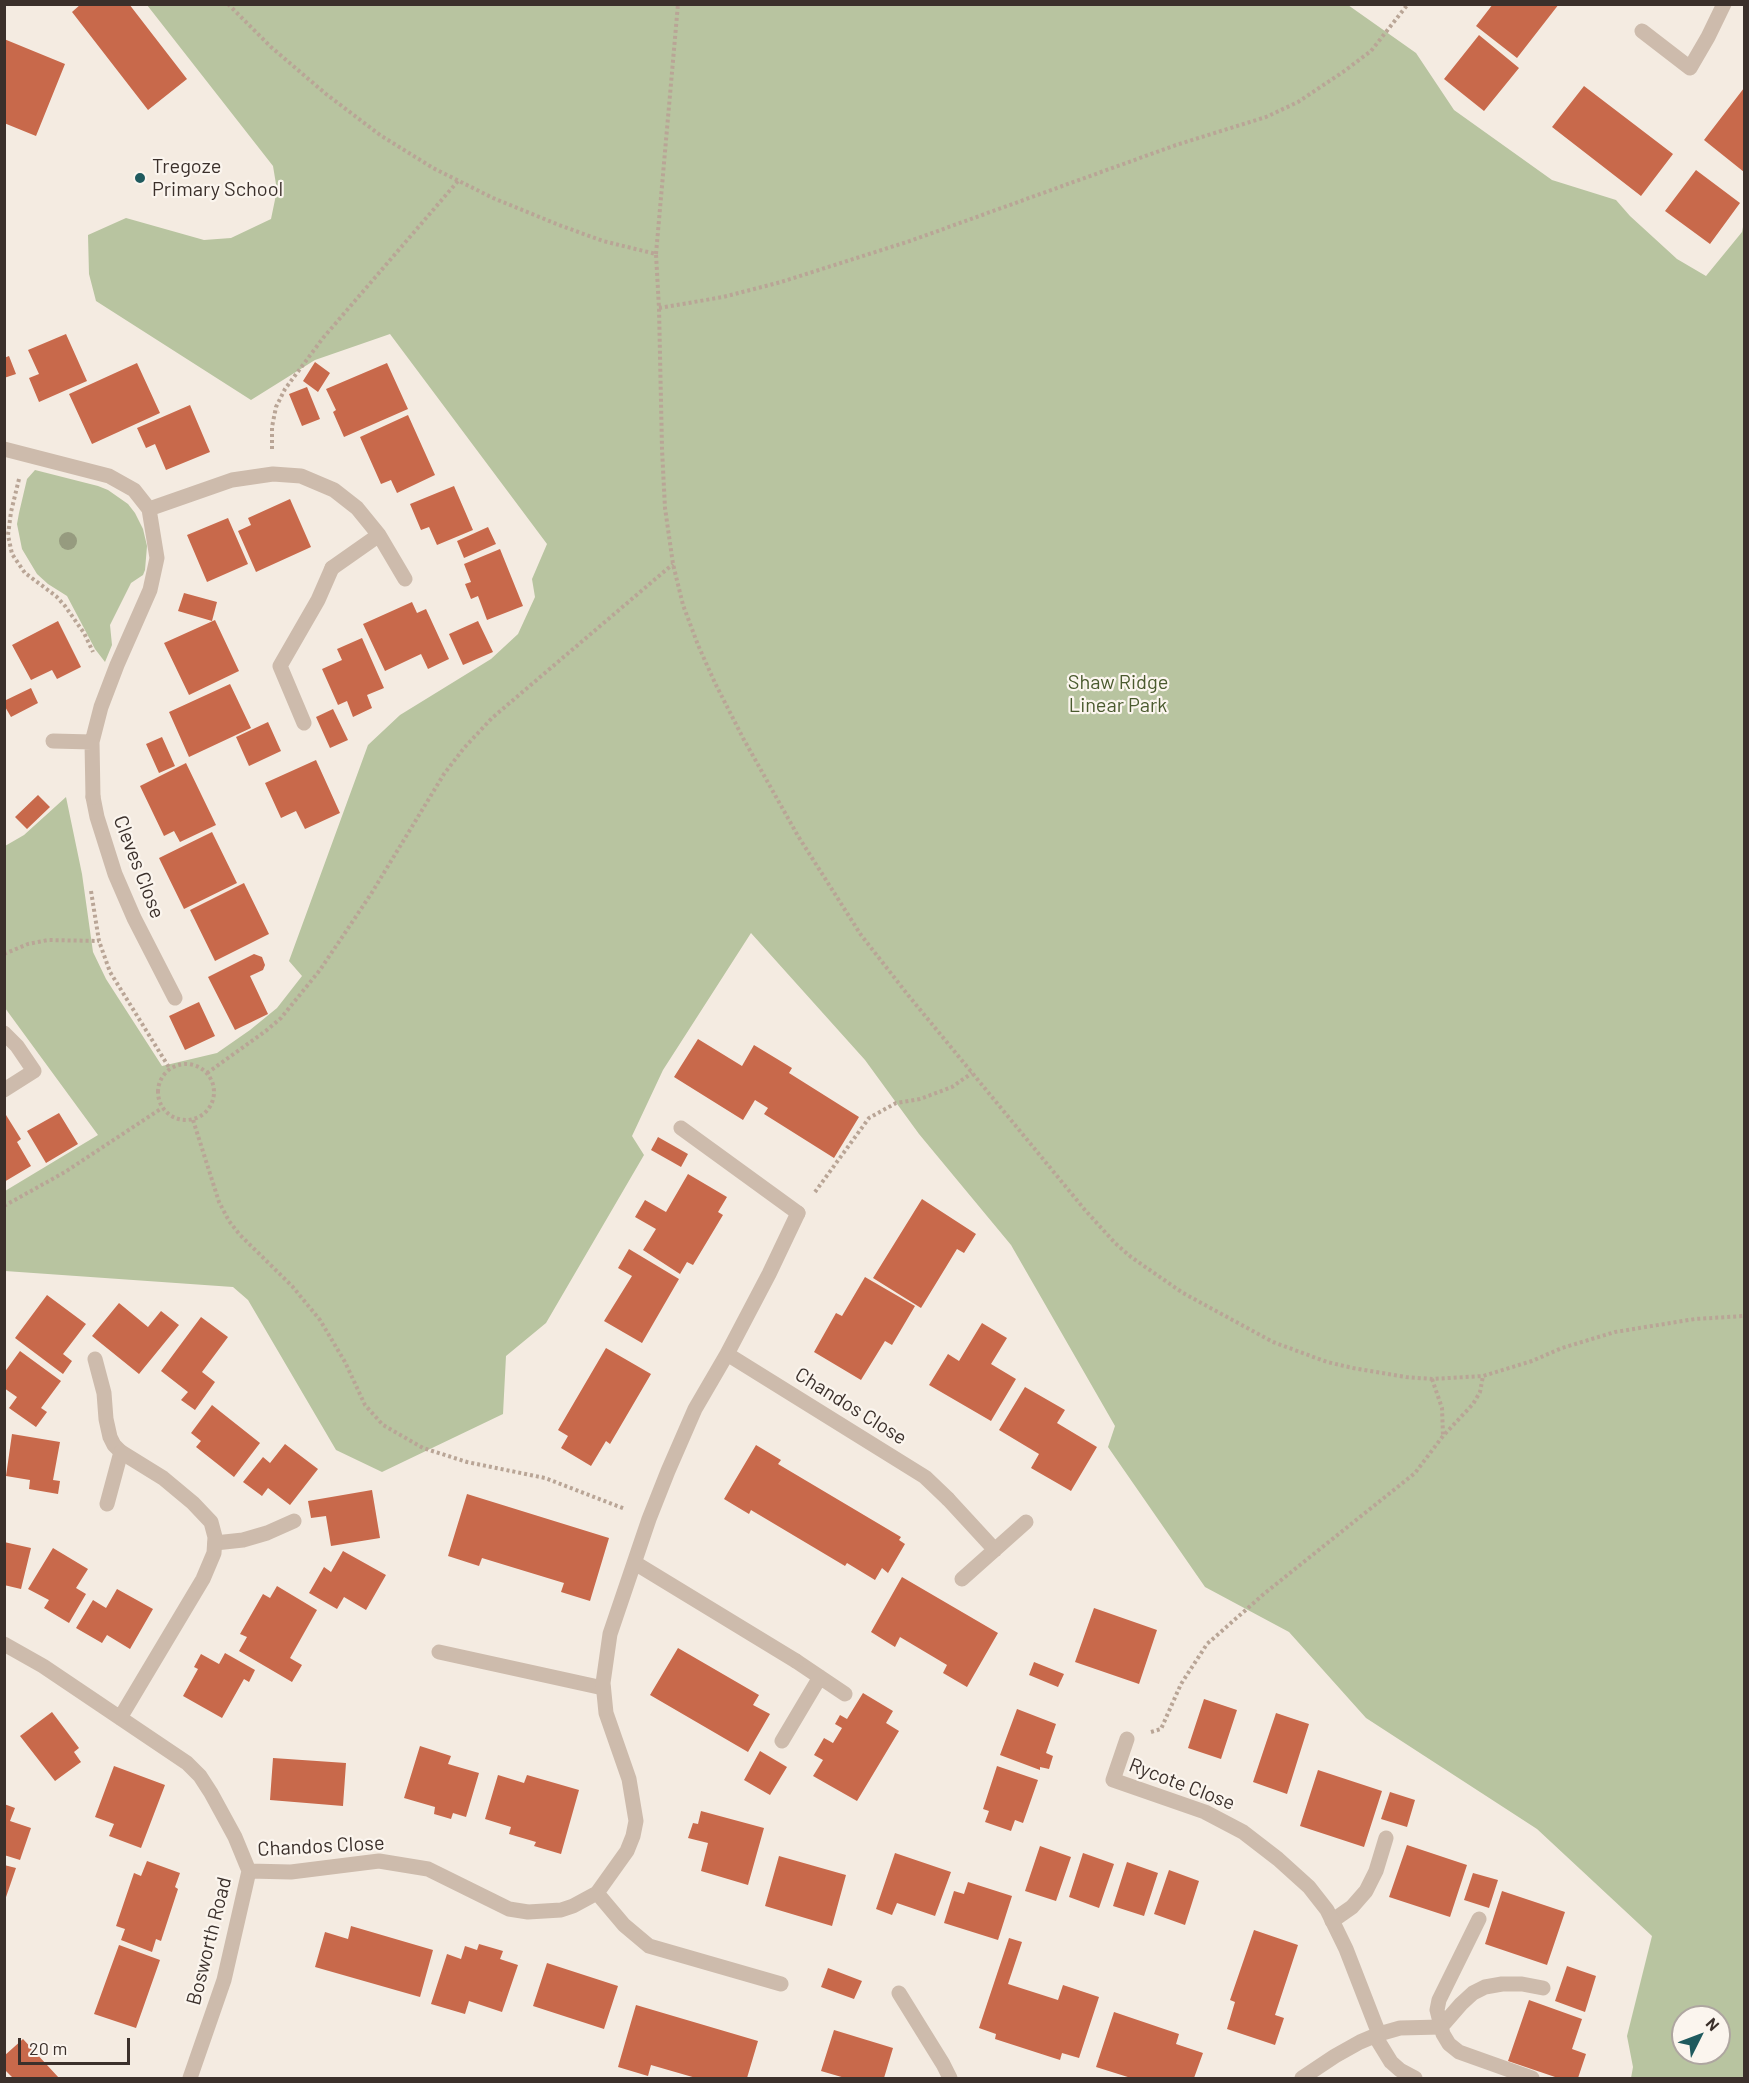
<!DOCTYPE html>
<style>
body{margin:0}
#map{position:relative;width:1749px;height:2083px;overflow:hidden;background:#f4ebe1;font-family:Barlow,sans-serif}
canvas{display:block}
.frame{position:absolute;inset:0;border:6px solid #3b302b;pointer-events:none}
.north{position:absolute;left:1671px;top:2005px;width:60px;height:60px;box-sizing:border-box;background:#fbf5ee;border:2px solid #aea6a0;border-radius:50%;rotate:48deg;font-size:16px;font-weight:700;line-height:24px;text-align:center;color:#3b302b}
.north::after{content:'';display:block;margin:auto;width:21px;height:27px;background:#1f5a5e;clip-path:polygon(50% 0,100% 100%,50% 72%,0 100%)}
.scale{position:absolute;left:18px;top:2038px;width:112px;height:27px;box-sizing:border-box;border:3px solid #3b302b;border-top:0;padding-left:8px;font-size:18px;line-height:21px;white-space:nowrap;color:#3b302b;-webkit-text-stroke:4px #fbf5ee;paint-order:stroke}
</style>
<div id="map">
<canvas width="1749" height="2083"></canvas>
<div class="frame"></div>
<div class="north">N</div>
<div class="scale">20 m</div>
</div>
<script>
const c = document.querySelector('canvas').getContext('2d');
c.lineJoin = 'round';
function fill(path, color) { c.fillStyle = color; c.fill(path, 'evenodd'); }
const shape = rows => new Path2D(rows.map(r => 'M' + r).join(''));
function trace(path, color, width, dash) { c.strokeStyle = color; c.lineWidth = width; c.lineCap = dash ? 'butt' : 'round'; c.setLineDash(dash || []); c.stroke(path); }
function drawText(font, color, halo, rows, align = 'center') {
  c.font = font + ' Barlow,sans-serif'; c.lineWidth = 4.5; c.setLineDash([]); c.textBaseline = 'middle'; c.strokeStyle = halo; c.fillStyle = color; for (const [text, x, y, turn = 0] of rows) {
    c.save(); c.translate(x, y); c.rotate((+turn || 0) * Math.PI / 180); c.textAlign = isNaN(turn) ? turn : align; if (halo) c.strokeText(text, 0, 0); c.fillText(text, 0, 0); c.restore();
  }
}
fill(shape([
 [147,5,1348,5,1416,53,1454,110,1552,180,1616,200,1630,216,1677,259,1706,276,1742,232,1744,222,1744,2073,1743,2078,1631,2078,1633,2067,1627,2036,1652,1936,1537,1829,1366,1718,1289,1632,1205,1587,1108,1447,1115,1426,1011,1245,919,1134,865,1060,751,933,663,1070,632,1136,644,1155,546,1323,506,1356,503,1414,382,1472,336,1450,248,1300,233,1287,5,1271,5,1191,98,1135,5,1008,5,846,24,835,66,797,82,874,93,952,106,979,162,1066,217,1053,250,1030,277,1008,302,976,289,961,368,745,400,715,491,659,518,634,535,597,532,579,547,544,390,334,315,360,251,400,96,301,89,274,88,235,126,218,204,240,231,238,271,219,277,190,273,166],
 [1683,2017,1719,2017,1719,2053,1683,2053],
 [35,470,98,486,108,490,128,504,135,513,143,529,147,546,145,570,143,575,131,583,110,625,112,645,105,662,95,649,67,596,48,584,37,574,22,549,17,524,19,513,27,479]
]), '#b8c4a0');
fill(shape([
 [81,4,129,4,187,79,148,110,72,12],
 [1493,4,1559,4,1517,58,1476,26],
 [1479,35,1519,68,1484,111,1444,79],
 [4,39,65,64,36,136,4,123],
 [1584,86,1673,154,1641,196,1552,127],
 [1744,88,1744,172,1704,140],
 [1696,170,1740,203,1710,244,1665,211],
 [66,334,87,381,39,402,29,378,39,374,28,350],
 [9,356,16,374,4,378,4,358],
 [315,362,330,373,318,392,303,381],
 [137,363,160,413,92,444,69,394],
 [387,363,408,409,344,437,333,412,336,410,326,389],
 [307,387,320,419,302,426,289,394],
 [190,405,210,452,166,470,155,444,146,448,137,428],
 [408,415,435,475,397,493,391,480,381,484,360,437],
 [454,486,473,530,437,545,429,527,421,530,410,504],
 [290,499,311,547,256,572,238,531,251,525,248,518],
 [228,518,248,564,207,582,187,535],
 [488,527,496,544,464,558,457,541],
 [500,549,523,606,487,620,478,596,471,599,465,584,471,582,464,564],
 [184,593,217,602,212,621,178,611],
 [412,602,417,613,426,609,449,659,428,669,421,654,385,671,363,624],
 [215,620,239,671,189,695,164,643],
 [58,621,81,667,57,679,52,670,31,680,12,645],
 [478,621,493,652,463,665,449,634],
 [362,638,384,688,367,695,372,708,353,717,347,701,338,705,322,669,342,660,337,649],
 [230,684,251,728,189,757,169,712],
 [31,688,38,703,11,717,4,705,4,701],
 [333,709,348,740,330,748,316,717],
 [268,722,281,751,249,766,236,737],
 [162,737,175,766,159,773,146,744],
 [316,760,340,813,305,829,296,811,281,818,265,783],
 [186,763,216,825,180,842,174,831,164,836,140,786],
 [38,795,50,807,27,829,15,817],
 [212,832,237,883,184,909,159,858],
 [244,883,269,934,215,961,190,910],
 [254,954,262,957,265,965,263,970,250,976,268,1014,235,1030,208,977],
 [199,1002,215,1036,185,1050,169,1016],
 [698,1039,742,1066,754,1045,792,1068,789,1073,859,1117,834,1158,764,1114,768,1108,755,1100,743,1120,674,1077],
 [59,1113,78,1144,46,1163,27,1131],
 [6,1115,21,1139,17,1142,31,1166,4,1182,4,1116],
 [658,1137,688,1154,681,1167,651,1150],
 [688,1174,727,1197,718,1212,723,1215,693,1265,687,1262,680,1274,643,1250,656,1229,635,1217,645,1200,666,1212],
 [922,1199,976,1234,964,1253,957,1249,921,1308,873,1278],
 [629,1249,679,1279,642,1343,604,1321,632,1276,618,1268],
 [865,1277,915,1306,892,1345,885,1341,861,1380,814,1352,836,1313,842,1316],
 [47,1295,86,1324,63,1354,72,1361,63,1374,15,1338],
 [119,1303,148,1327,161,1311,179,1325,139,1374,92,1336],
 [201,1317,228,1337,202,1372,215,1382,195,1410,181,1400,188,1392,161,1371],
 [982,1323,1007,1338,991,1364,1016,1379,991,1421,929,1385,948,1354,959,1361],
 [606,1348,651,1374,610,1444,606,1441,591,1466,561,1448,568,1436,558,1430],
 [20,1351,61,1381,41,1408,47,1412,36,1427,9,1408,17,1397,4,1388,4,1373],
 [1025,1387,1065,1410,1057,1423,1097,1447,1071,1491,1031,1468,1039,1454,999,1430],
 [212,1405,260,1443,234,1477,196,1447,201,1441,191,1433],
 [12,1434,60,1442,53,1480,60,1481,58,1494,29,1489,30,1480,6,1476],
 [285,1444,318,1469,290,1505,268,1488,262,1496,243,1482,263,1457,270,1463],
 [756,1445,781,1460,778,1464,901,1537,899,1540,905,1544,888,1573,882,1568,875,1580,847,1563,845,1566,751,1510,749,1514,724,1499],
 [372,1490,380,1538,331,1546,326,1516,311,1518,308,1501],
 [467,1494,609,1538,590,1601,561,1592,564,1583,482,1558,479,1566,448,1556],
 [4,1542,31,1548,21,1589,4,1585],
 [53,1548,88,1569,76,1588,86,1594,69,1623,44,1608,49,1600,28,1589],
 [343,1551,386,1575,366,1610,344,1597,337,1609,309,1593,324,1567,331,1572],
 [902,1577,998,1633,967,1687,943,1673,947,1665,900,1637,895,1647,871,1632],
 [277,1586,317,1610,290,1658,302,1665,292,1682,239,1651,247,1637,240,1634,263,1594,270,1598],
 [117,1589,153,1609,130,1649,107,1635,102,1643,76,1628,93,1600,106,1608],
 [1094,1608,1157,1630,1139,1684,1075,1662],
 [678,1648,759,1695,753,1705,770,1714,748,1752,650,1695],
 [225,1653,255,1670,249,1682,244,1679,222,1718,183,1696,198,1669,194,1667,201,1654,219,1664],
 [1034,1662,1064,1674,1058,1687,1029,1675],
 [863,1693,893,1711,886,1723,899,1731,857,1801,813,1776,823,1760,814,1755,824,1738,833,1743,842,1728,835,1724,840,1715,847,1719],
 [1204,1699,1237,1710,1221,1759,1188,1748],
 [1017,1709,1056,1724,1046,1753,1053,1756,1049,1769,1040,1767,1040,1770,1000,1755],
 [52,1712,79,1748,74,1752,81,1762,55,1781,20,1736],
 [1276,1713,1309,1724,1287,1794,1253,1782],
 [420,1746,451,1756,448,1764,479,1773,466,1817,453,1813,451,1819,434,1814,435,1807,404,1798],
 [760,1751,787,1767,770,1795,744,1780],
 [273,1758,346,1763,343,1806,270,1800],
 [114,1766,165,1785,141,1848,109,1836,114,1824,95,1817],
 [997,1766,1038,1780,1023,1823,1015,1820,1011,1831,985,1822,989,1811,983,1809],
 [1318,1770,1382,1791,1364,1847,1300,1826],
 [498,1775,524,1783,527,1775,579,1790,561,1854,534,1846,536,1842,509,1834,511,1827,485,1819],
 [1390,1792,1415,1800,1407,1827,1381,1819],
 [4,1804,15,1808,10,1821,31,1828,20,1860,4,1855],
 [701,1811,764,1828,748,1885,701,1871,708,1843,688,1838,693,1823,698,1824],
 [1407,1845,1467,1865,1450,1917,1389,1897],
 [1040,1846,1071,1857,1056,1901,1025,1891],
 [895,1853,951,1872,935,1916,897,1903,892,1915,876,1909],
 [1083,1853,1114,1864,1099,1908,1069,1897],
 [779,1856,846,1875,832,1926,765,1906],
 [147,1861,180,1873,175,1887,178,1889,161,1941,156,1939,152,1952,121,1940,125,1929,116,1926,134,1873,141,1876],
 [1127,1862,1158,1873,1144,1916,1113,1906],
 [4,1865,16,1868,5,1900,4,1900],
 [1169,1870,1199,1881,1185,1925,1154,1914],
 [1473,1873,1498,1880,1489,1908,1464,1900],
 [968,1882,1012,1896,998,1940,944,1923,954,1891,964,1894],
 [1502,1891,1565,1912,1547,1965,1485,1944],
 [351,1926,433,1950,420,1997,315,1967,325,1932,348,1939],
 [1254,1930,1298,1945,1275,2015,1284,2018,1275,2045,1227,2029,1235,2002,1230,2000],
 [1009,1938,1022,1942,1008,1984,1058,2000,1063,1985,1099,1997,1079,2058,1062,2053,1060,2060,995,2039,996,2034,979,2028],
 [479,1944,503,1951,500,1959,518,1965,502,2012,469,2001,465,2014,431,2004,447,1954,461,1959,465,1946,477,1950],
 [119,1945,160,1960,136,2028,94,2014],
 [547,1963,618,1986,604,2029,533,2006],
 [1567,1966,1596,1976,1585,2012,1555,2001],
 [828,1968,862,1981,854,1999,821,1987],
 [1529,2000,1582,2019,1572,2049,1586,2054,1578,2078,1558,2078,1508,2061],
 [636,2005,758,2041,747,2078,696,2078,651,2065,648,2076,618,2067],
 [1114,2012,1179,2034,1176,2044,1203,2053,1194,2078,1131,2078,1096,2067],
 [834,2030,893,2048,884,2078,845,2078,821,2071],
 [23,2039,59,2078,13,2078,4,2069,4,2056]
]), '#c8694b');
trace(shape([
 [228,4,271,47,326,94,380,135,433,168,493,198,559,225,603,241,656,254,659,308,662,449,665,508,673,564,683,605,698,645,715,683,743,738,798,836,861,935,908,995,1085,1210,1115,1243,1131,1257,1183,1293,1273,1342,1327,1362,1353,1368,1406,1377,1432,1379,1483,1376,1532,1361,1562,1348,1615,1332,1695,1319,1744,1316],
 [656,254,678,4],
 [659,308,723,297,781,282,910,241,1176,145,1266,117,1298,102,1343,72,1371,51,1408,4],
 [272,449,272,427,276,407,285,389,323,338,458,181],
 [19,479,11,512,8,535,12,554,25,573,56,596,65,606,84,633,93,652],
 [91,891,99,941,110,972,170,1069],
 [4,954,28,944,48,940,99,941],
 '158 1092a28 28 0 1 1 56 0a28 28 0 1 1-56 0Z',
 [207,1073,267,1030,281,1018,320,970,371,894,444,774,464,748,492,718,673,564],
 [193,1120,219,1202,229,1221,240,1235,292,1286,320,1320,345,1362,365,1405,383,1425,423,1448,467,1462,545,1478,625,1509],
 [815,1192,869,1118,896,1103,920,1099,952,1087,972,1073],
 [4,1206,65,1172,162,1108],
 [1432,1379,1442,1408,1443,1435],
 [1151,1732,1161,1729,1181,1684,1207,1644,1265,1593,1415,1473,1443,1436,1473,1404,1480,1392,1483,1376]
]), '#b9a596', 4, [3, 3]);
trace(shape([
 [304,723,280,666,318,600,332,568],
 [93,797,97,817,115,874,134,918,175,998],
 [4,1033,17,1046,34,1071,4,1090],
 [681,1128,798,1213],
 [95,1359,104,1393,106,1419,110,1437,114,1445,121,1452,107,1504],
 [948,1499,995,1550],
 [215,1543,243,1540,267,1533,294,1521],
 [962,1579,1026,1522],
 [439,1652,603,1688],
 [796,1661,845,1694],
 [782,1741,820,1677],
 [1479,1919,1439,2000,1437,2010,1443,2034,1449,2044,1459,2052,1532,2078],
 [1332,1921,1352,1907,1366,1891,1376,1871,1386,1838],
 [1441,2027,1461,2004,1473,1993,1485,1987,1502,1984,1522,1984,1543,1988],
 [1375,2036,1391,2062,1400,2070,1415,2078]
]), '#cdbbac', 15);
trace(shape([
 [1642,31,1690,68,1708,37,1724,4],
 [4,449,109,476,134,490,149,509,232,480,273,474,301,476,334,490,357,508,379,535,405,579],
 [332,568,379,535],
 [53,741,92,742],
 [93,797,92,742,101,707,117,665,150,590,157,558,149,509],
 [727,1354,769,1274,798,1213],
 [635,1563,796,1661],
 [4,1644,43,1666,187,1763,200,1776,211,1793,235,1837,249,1871,224,1980,190,2078],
 [120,1718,203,1579,214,1553,215,1537,211,1522,193,1503,163,1478,121,1452],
 [1127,1739,1113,1780,1205,1812,1243,1832,1278,1859,1309,1887,1327,1910,1346,1949,1379,2034],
 [249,1871,291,1872,379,1861,428,1869,509,1909,528,1912,561,1910,573,1906,597,1893,624,1925,649,1946,781,1984],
 [597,1893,627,1851,633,1836,636,1821,629,1779,606,1713,603,1683,610,1634,649,1519,668,1471,695,1409,727,1354,925,1477,948,1499],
 [899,1993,943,2064,950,2078],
 [1302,2078,1335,2056,1360,2042,1379,2034,1400,2028,1441,2027]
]), '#cdbbac', 15);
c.fillStyle = '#969b7f';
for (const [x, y] of [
 [68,541]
]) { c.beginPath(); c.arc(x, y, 9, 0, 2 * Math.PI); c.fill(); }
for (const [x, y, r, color] of [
 [140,178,6,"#1f5a5e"]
]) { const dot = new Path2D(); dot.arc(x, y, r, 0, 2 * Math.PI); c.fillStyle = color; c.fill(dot); trace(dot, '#fbf5ee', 2); }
drawText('20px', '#3b302b', '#fbf5ee', [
 ["Tregoze",152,166],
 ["Primary School",152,189]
], 'left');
drawText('20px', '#4a5a2e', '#fbf5ee', [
 ["Shaw Ridge",1118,682],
 ["Linear Park",1118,705]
]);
drawText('20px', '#3b302b', '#fbf5ee', [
 ["Cleves Close",139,867,69],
 ["Chandos Close",851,1406,32],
 ["Rycote Close",1182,1784,21],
 ["Chandos Close",321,1846,-3],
 ["Bosworth Road",209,1941,-76]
]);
</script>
